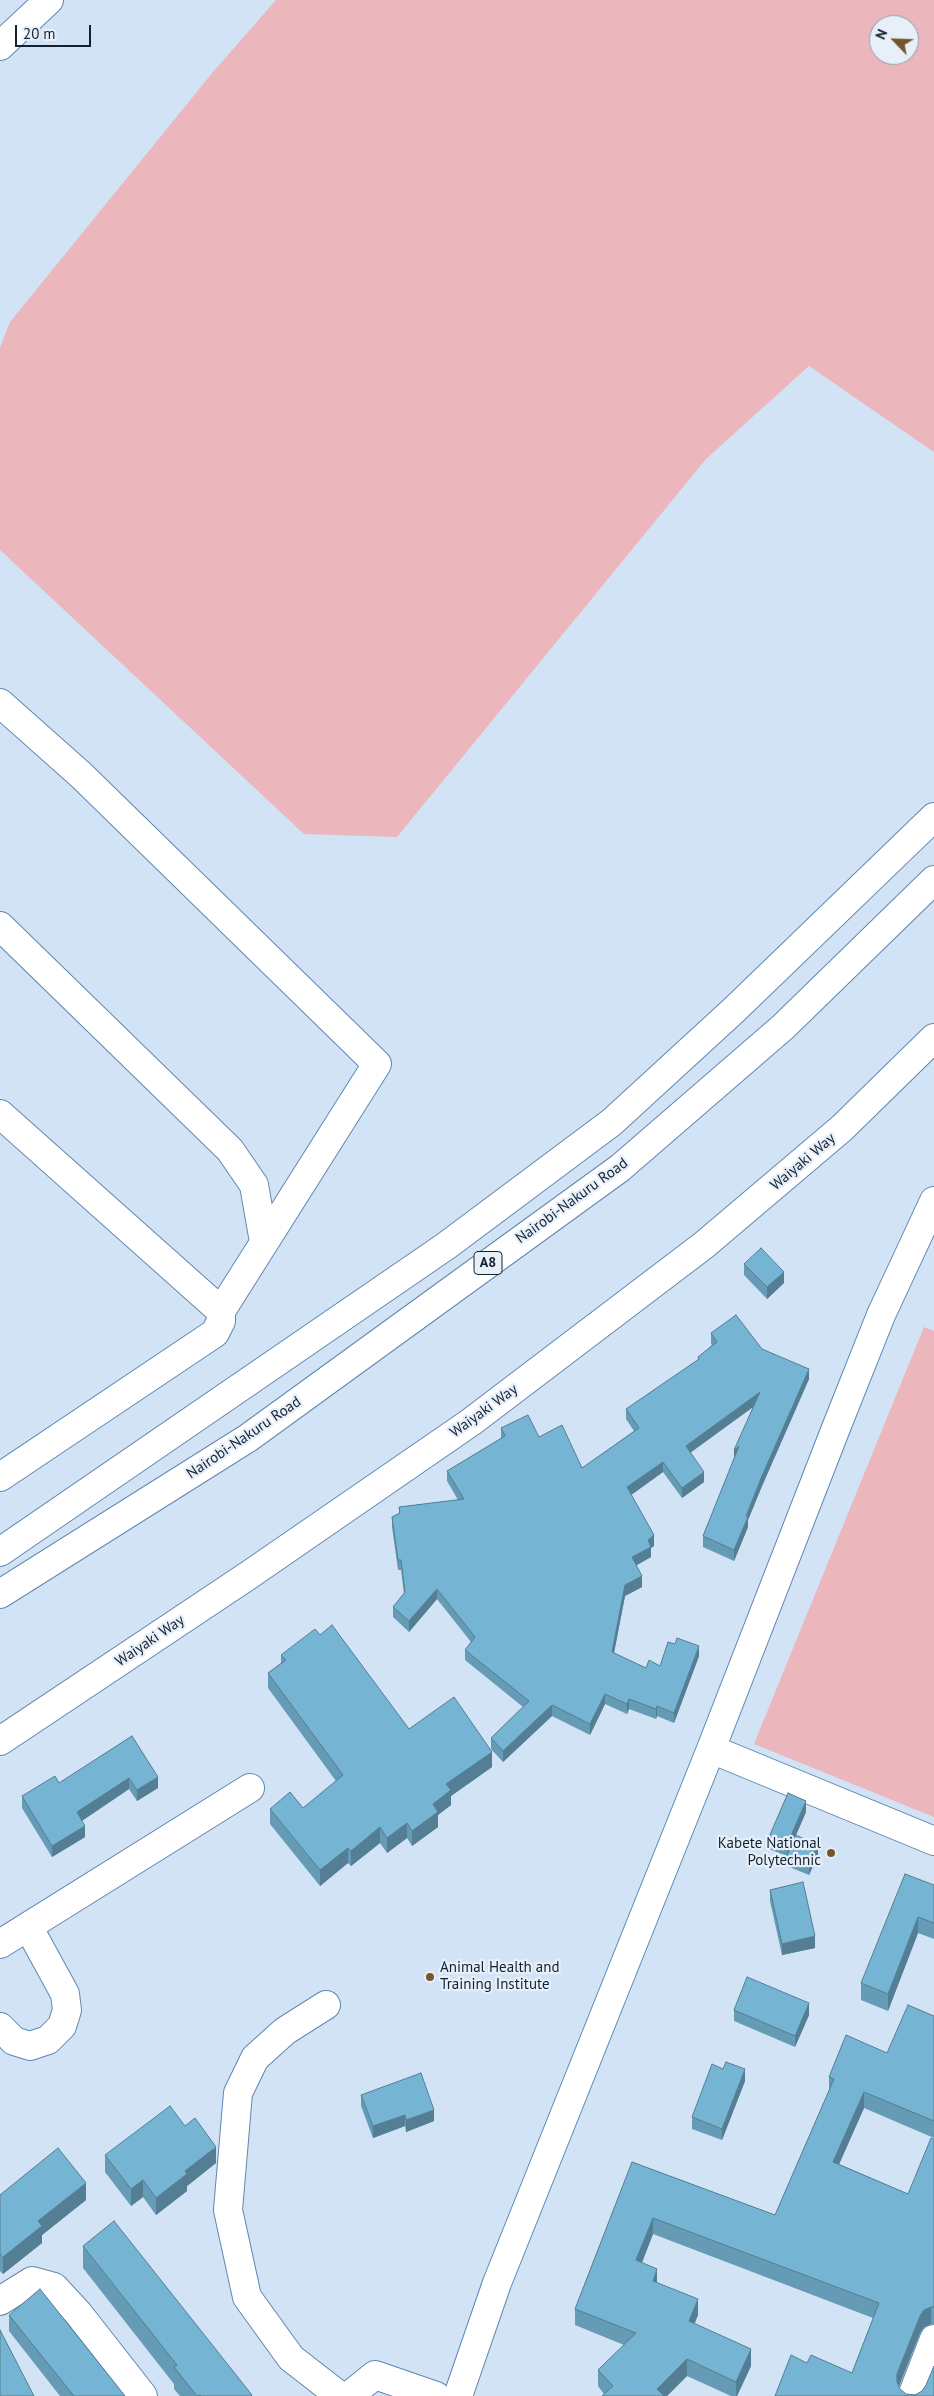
<!DOCTYPE html>
<style>
body{margin:0}
#map{position:relative;width:934px;height:2396px;overflow:hidden;background:#d2e3f6;font-family:"PT Sans",sans-serif}
canvas{display:block}
.north{position:absolute;left:869px;top:15px;width:50px;height:50px;box-sizing:border-box;background:#e7eff9;border:1px solid #929da9;border-radius:50%;rotate:294deg;font-size:14px;font-weight:700;line-height:20px;text-align:center;color:#122232}
.north::after{content:'';display:block;margin:auto;width:18px;height:22px;background:#77562d;clip-path:polygon(50% 0,100% 100%,50% 72%,0 100%)}
.scale{position:absolute;left:15px;top:25px;width:76px;height:22px;box-sizing:border-box;border:2px solid #122232;border-top:0;padding-left:6px;font-size:15px;line-height:18px;white-space:nowrap;color:#122232;-webkit-text-stroke:4px #e7eff9;paint-order:stroke}
</style>
<div id="map">
<canvas width="934" height="2396"></canvas>
<div class="north">N</div>
<div class="scale">20 m</div>
</div>
<script>
const c = document.querySelector('canvas').getContext('2d');
c.lineJoin = 'round';
function fill(path, color) { c.fillStyle = color; c.fill(path, 'evenodd'); }
const shape = rows => new Path2D(rows.map(r => 'M' + r).join(''));
function trace(path, color, width, dash) { c.strokeStyle = color; c.lineWidth = width; c.lineCap = dash ? 'butt' : 'round'; c.setLineDash(dash || []); c.stroke(path); }
function drawText(font, color, halo, rows, align = 'center') {
  c.font = font + ' "PT Sans",sans-serif'; c.lineWidth = 4.5; c.setLineDash([]); c.textBaseline = 'middle'; c.strokeStyle = halo; c.fillStyle = color; for (const [text, x, y, turn = 0] of rows) {
    c.save(); c.translate(x, y); c.rotate((+turn || 0) * Math.PI / 180); c.textAlign = isNaN(turn) ? turn : align; if (halo) c.strokeText(text, 0, 0); c.fillText(text, 0, 0); c.restore();
  }
}
fill(shape([
 [276,0,934,0,934,452,809,366,706,459,397,837,304,834,0,550,0,348,10,322,213,72],
 [879,25,909,25,909,55,879,55],
 [924,1327,934,1331,934,1817,754,1744]
]), '#ebb6bc');
const minor = shape([
 [0,46,49,0],
 [0,703,81,775,377,1064,221,1311],
 [0,926,230,1150,254,1185,264,1242],
 [0,1114,221,1311,221,1321,215,1333,0,1477],
 [711,1749,934,1841],
 [0,1944,250,1788],
 [326,2005,285,2031,255,2058,238,2093,228,2210,247,2297,291,2358,340,2396],
 [0,2027,14,2041,30,2046,48,2040,62,2026,67,2010,65,1994,29,1928],
 [0,2301,32,2281,54,2287,78,2313,143,2396],
 [349,2396,375,2375,436,2396],
 [458,2396,497,2283,711,1749,836,1428,881,1315,934,1201],
 [912,2396,934,2339]
]);
const highway = shape([
 [0,1552,446,1246,612,1122,734,1010,934,817],
 [0,1594,248,1438,620,1168,783,1027,934,880],
 [0,1741,249,1575,471,1422,704,1245,842,1128,934,1038]
]);
trace(minor, '#6087b1', 30);
trace(highway, '#6087b1', 30);
trace(minor, '#fff', 28);
trace(highway, '#fff', 28);
fill(shape([
 [744,1264,784,1283,767,1299,744,1275],
 [711,1333,762,1349,809,1379,762,1486,748,1520,748,1527,734,1561,703,1547,703,1536,734,1460,753,1407,690,1452,704,1482,682,1498,663,1472,631,1495,654,1546,651,1548,651,1557,636,1565,642,1587,625,1596,614,1653,646,1668,660,1666,699,1656,674,1723,657,1716,656,1719,629,1709,627,1714,605,1704,590,1735,552,1716,503,1762,491,1749,491,1738,523,1707,465,1660,465,1650,471,1642,437,1599,409,1632,393,1617,393,1607,404,1594,401,1570,398,1570,392,1527,392,1517,399,1513,399,1507,458,1500,447,1481,447,1471,501,1438,501,1428,539,1437,582,1468,634,1431,626,1419,626,1409,698,1360,698,1357,712,1345,711,1344],
 [320,1635,409,1729,492,1767,451,1796,451,1805,438,1815,438,1827,412,1846,407,1838,387,1853,380,1843,351,1866,348,1863,320,1886,270,1824,270,1809,303,1808,336,1781,268,1688,268,1673,281,1663,281,1655],
 [132,1736,158,1788,137,1801,129,1789,82,1821,85,1837,52,1857,22,1808,22,1796,59,1783],
 [806,1812,796,1835,818,1855,809,1875,787,1866,787,1856,769,1849,769,1837],
 [934,1885,934,1939,918,1933,888,2011,861,2000,861,1983],
 [770,1890,815,1948,782,1955,770,1901],
 [734,2010,809,2015,795,2047,734,2021],
 [934,2016,934,2138,864,2108,839,2164,908,2194,934,2139,934,2324,931,2324,924,2327,920,2333,899,2387,900,2389,906,2394,934,2396,775,2396,807,2363,852,2373,873,2318,653,2234,642,2263,657,2283,698,2315,694,2324,751,2366,737,2396,731,2396,687,2376,667,2396,602,2396,604,2394,598,2386,598,2370,624,2345,575,2325,575,2309,632,2162,775,2215,829,2091,829,2077,887,2053],
 [745,2081,722,2140,692,2129,692,2117],
 [361,2095,434,2121,406,2132,405,2126,373,2138,361,2106],
 [185,2126,216,2163,187,2186,187,2191,156,2215,143,2197,131,2206,105,2172,105,2155],
 [0,2195,86,2200,42,2235,42,2243,3,2274,0,2271],
 [83,2246,252,2396,180,2396,174,2389,174,2384,83,2268],
 [9,2315,125,2396,60,2396,9,2331]
]), '#659bb5');
fill(shape([
 [784,1272,784,1283,767,1299,767,1287],
 [809,1369,809,1379,762,1486,748,1520,748,1527,734,1561,734,1550,762,1476],
 [760,1392,760,1402,686,1456,686,1446],
 [739,1446,734,1460,734,1450],
 [663,1462,663,1472,627,1498,627,1487],
 [704,1472,704,1482,682,1498,682,1488],
 [654,1535,654,1546,651,1548,651,1557,632,1568,632,1557,648,1540],
 [642,1576,642,1587,625,1596,612,1663,612,1652,625,1585],
 [437,1589,437,1599,409,1632,409,1621],
 [699,1646,699,1656,674,1723,674,1713],
 [605,1694,605,1704,590,1735,590,1724],
 [629,1699,629,1709,627,1714,627,1704],
 [552,1705,552,1716,503,1762,503,1751],
 [657,1706,657,1716,656,1719,656,1709],
 [492,1752,492,1767,451,1796,451,1805,438,1815,438,1827,412,1846,412,1831,433,1804,446,1784],
 [158,1777,158,1788,137,1801,137,1790],
 [129,1778,129,1789,77,1824,77,1812],
 [806,1801,806,1812,787,1856,787,1845],
 [407,1823,407,1838,387,1853,387,1838],
 [85,1826,85,1837,52,1857,52,1846],
 [380,1827,380,1843,351,1866,351,1851],
 [818,1844,818,1855,809,1875,809,1864],
 [348,1848,348,1863,320,1886,320,1870],
 [918,1917,918,1933,888,2011,888,1994],
 [815,1936,815,1948,782,1955,782,1944],
 [809,2003,809,2015,795,2047,795,2036],
 [745,2069,745,2081,722,2140,722,2129],
 [864,2092,864,2108,833,2178,833,2162],
 [434,2110,434,2121,406,2132,406,2120],
 [405,2115,405,2126,373,2138,373,2126],
 [216,2147,216,2163,187,2186,187,2191,156,2215,156,2198,185,2171],
 [143,2180,143,2197,131,2206,131,2189],
 [86,2183,86,2200,42,2235,42,2243,3,2274,3,2257,38,2221],
 [653,2218,653,2234,636,2277,636,2260],
 [657,2269,657,2285,653,2281],
 [698,2299,698,2315,689,2338,689,2321],
 [931,2307,931,2324,924,2327,920,2333,897,2390,897,2374,920,2316,924,2310],
 [751,2349,751,2366,737,2396,736,2396,736,2382],
 [687,2359,687,2376,667,2396,657,2396,657,2389]
]), '#537e94');
const building = shape([
 [761,1248,784,1272,767,1287,744,1264,761,1248],
 [736,1315,762,1349,809,1369,762,1476,746,1516,748,1517,734,1550,703,1536,739,1446,734,1450,760,1392,686,1446,704,1472,682,1488,663,1462,627,1487,654,1535,648,1540,651,1547,632,1557,642,1576,625,1585,612,1652,646,1668,649,1660,660,1666,668,1642,675,1644,677,1638,699,1646,674,1713,657,1706,656,1709,629,1699,627,1704,605,1694,590,1724,552,1705,503,1751,491,1738,529,1701,465,1650,475,1637,437,1589,409,1621,393,1607,405,1592,401,1560,398,1560,392,1517,400,1513,399,1507,464,1499,447,1471,505,1436,501,1428,528,1415,539,1437,562,1425,582,1468,639,1428,626,1409,699,1359,698,1357,717,1342,711,1333,736,1315],
 [332,1625,409,1729,454,1697,492,1752,446,1784,451,1790,433,1804,438,1812,412,1831,407,1823,387,1838,380,1827,351,1851,348,1848,320,1870,270,1809,290,1792,303,1808,343,1775,268,1673,286,1660,281,1655,315,1629,320,1635,332,1625],
 [132,1736,158,1777,137,1790,129,1778,77,1812,85,1826,52,1846,22,1796,55,1776,59,1783,132,1736],
 [788,1793,806,1801,787,1845,769,1837,788,1793],
 [795,1835,818,1844,809,1864,787,1855,795,1835],
 [905,1874,934,1885,934,1923,918,1917,888,1994,861,1983,905,1874],
 [803,1882,815,1936,782,1944,770,1890,803,1882],
 [747,1977,809,2003,795,2036,734,2010,747,1977],
 [908,2005,934,2016,934,2121,864,2092,833,2162,908,2194,931,2138,934,2139,934,2307,931,2307,924,2310,920,2316,897,2374,897,2382,900,2389,906,2394,915,2395,922,2391,926,2385,934,2366,934,2396,775,2396,791,2355,807,2363,811,2355,852,2373,879,2303,653,2218,636,2260,657,2269,653,2281,698,2299,689,2321,751,2349,736,2382,687,2359,657,2389,664,2396,602,2396,613,2386,598,2370,636,2333,575,2309,632,2162,775,2215,834,2079,829,2077,846,2035,887,2053,908,2005],
 [726,2062,745,2069,722,2129,692,2117,712,2064,723,2069,726,2062],
 [421,2073,434,2110,406,2120,405,2115,373,2126,361,2095,421,2073],
 [170,2106,185,2126,195,2118,216,2147,185,2171,187,2174,156,2198,143,2180,131,2189,105,2155,170,2106],
 [58,2148,86,2183,38,2221,42,2226,3,2257,0,2254,0,2195,58,2148],
 [114,2221,252,2395,251,2396,201,2396,200,2395,197,2396,174,2367,177,2365,83,2246,114,2221],
 [40,2289,125,2396,74,2396,9,2315,40,2289],
 [0,2330,34,2396,0,2396,0,2330]
]);
fill(building, '#76b4d3');
trace(building, '#537e94', 1);
for (const [x, y, r, color] of [
 [831,1853,5,"#77562d"],
 [430,1977,5,"#77562d"]
]) { const dot = new Path2D(); dot.arc(x, y, r, 0, 2 * Math.PI); c.fillStyle = color; c.fill(dot); trace(dot, '#e7eff9', 2); }
for (const [x, y, w] of [
 [488,1263,28]
]) { const box = new Path2D(); box.roundRect(x - w / 2, y - 11.5, w, 23, 4); c.fillStyle = '#e7eff9'; c.fill(box); trace(box, '#122232', 1); }
drawText('bold 14px', '#122232', null, [
 ["A8",488,1263]
]);
drawText('15px', '#122232', '#e7eff9', [
 ["Waiyaki Way",803,1162,-40],
 ["Nairobi-Nakuru Road",572,1201,-36],
 ["Waiyaki Way",484,1411,-36],
 ["Nairobi-Nakuru Road",244,1438,-34],
 ["Waiyaki Way",150,1641,-34]
]);
drawText('15px', '#122232', '#e7eff9', [
 ["Kabete National",821,1844],
 ["Polytechnic",821,1861],
 ["Animal Health and",440,1968,"left"],
 ["Training Institute",440,1985,"left"]
], 'right');
</script>
